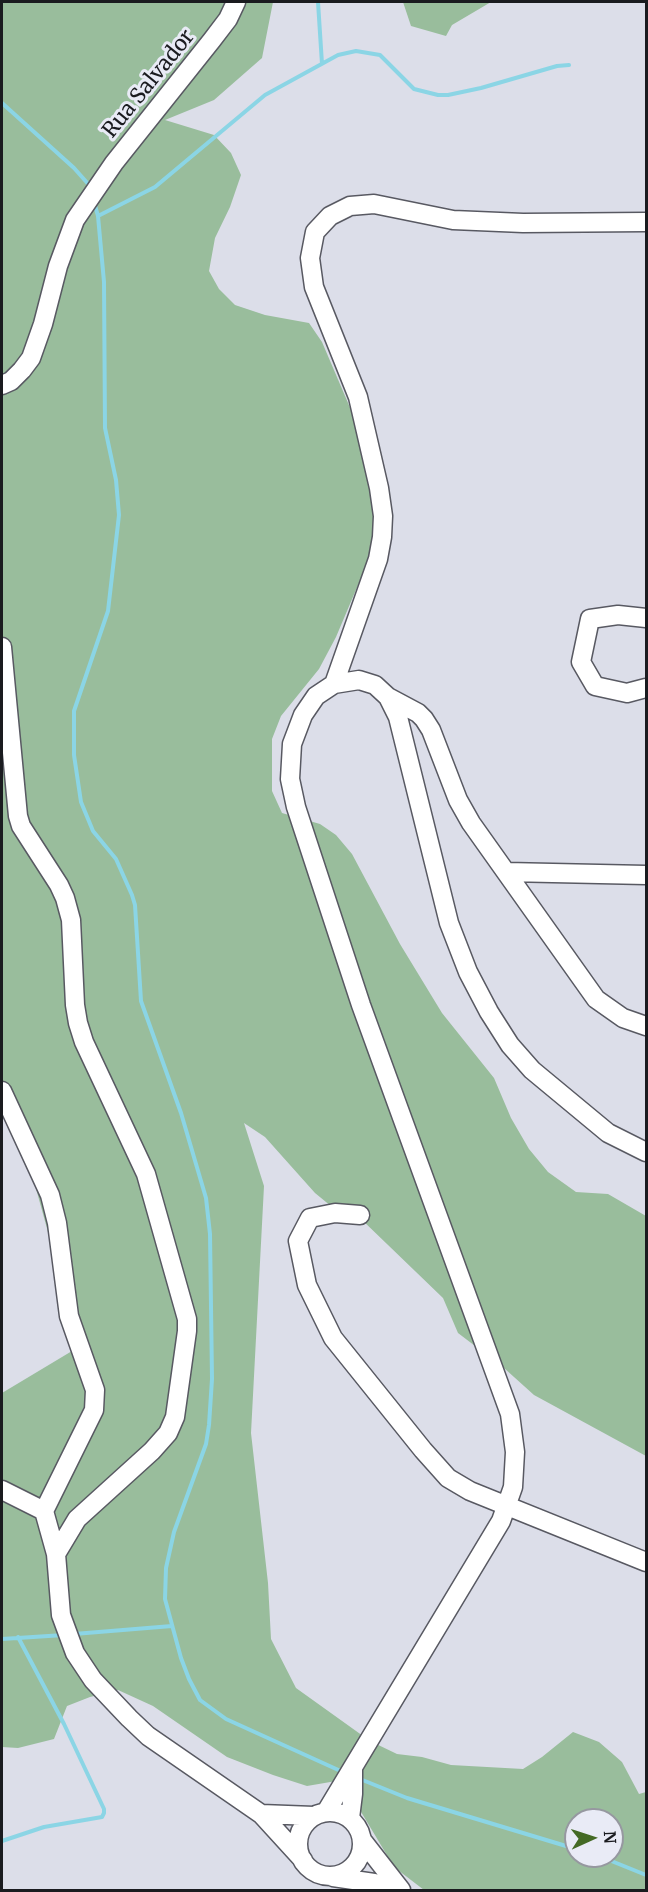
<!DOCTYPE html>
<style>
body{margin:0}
#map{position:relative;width:648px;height:1892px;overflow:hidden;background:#dcdee9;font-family:Merriweather,serif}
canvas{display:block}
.frame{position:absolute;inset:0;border:3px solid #1a1b1f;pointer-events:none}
.north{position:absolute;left:564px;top:1808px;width:60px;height:60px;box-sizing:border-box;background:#e9ebf6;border:2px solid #9698a0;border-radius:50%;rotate:87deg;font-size:16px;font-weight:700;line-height:24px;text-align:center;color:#1a1b1f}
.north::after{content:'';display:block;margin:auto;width:21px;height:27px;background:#446a25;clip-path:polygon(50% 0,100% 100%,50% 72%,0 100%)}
</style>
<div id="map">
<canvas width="648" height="1892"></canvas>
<div class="frame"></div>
<div class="north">N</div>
</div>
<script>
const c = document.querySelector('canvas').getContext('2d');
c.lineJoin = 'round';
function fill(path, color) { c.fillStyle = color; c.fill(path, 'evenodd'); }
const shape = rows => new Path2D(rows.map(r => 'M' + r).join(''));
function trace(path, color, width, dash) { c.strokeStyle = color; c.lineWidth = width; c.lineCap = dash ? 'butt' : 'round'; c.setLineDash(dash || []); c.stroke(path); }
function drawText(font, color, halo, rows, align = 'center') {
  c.font = font + ' Merriweather,serif'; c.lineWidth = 6; c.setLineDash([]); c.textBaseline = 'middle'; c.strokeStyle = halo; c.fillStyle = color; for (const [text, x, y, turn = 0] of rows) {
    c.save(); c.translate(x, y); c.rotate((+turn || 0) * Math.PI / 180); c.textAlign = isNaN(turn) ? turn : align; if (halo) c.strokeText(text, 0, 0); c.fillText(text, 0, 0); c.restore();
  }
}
fill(shape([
 [2,2,273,2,262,58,214,100,165,120,214,135,231,153,241,175,230,207,215,238,209,271,219,289,235,305,265,315,309,323,322,342,357,424,377,511,369,559,336,637,319,669,281,716,272,739,272,791,282,813,320,824,336,835,352,854,400,944,442,1013,494,1078,511,1118,529,1149,548,1172,576,1192,608,1194,646,1216,646,1456,534,1395,504,1368,458,1333,443,1298,360,1218,337,1211,315,1193,265,1137,244,1123,264,1186,251,1433,268,1583,271,1639,296,1688,370,1741,397,1754,422,1757,451,1765,523,1769,542,1757,573,1732,599,1742,622,1762,639,1794,646,1792,646,1890,424,1890,394,1867,342,1780,307,1786,273,1775,227,1757,153,1706,118,1690,90,1697,67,1706,54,1739,18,1748,2,1747,2,1393,72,1351,54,1254,29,1163,2,1101],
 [576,1820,612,1820,612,1856,576,1856],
 [403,2,491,2,452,25,446,36,411,26]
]), '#99bd9c');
trace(shape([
 [318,2,322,64],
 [2,103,74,168,90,186],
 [94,202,98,216,104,282,105,428,116,480,119,515,108,611,74,711,74,755,81,802,93,831,116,859,132,895,135,905,141,1001,181,1113,206,1198,210,1234,212,1379,209,1425,206,1444,174,1532,166,1568,165,1599,181,1658,189,1679,200,1700,226,1719,345,1773],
 [98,216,155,187,265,95,338,55,356,51,380,55,414,89,438,95,448,95,481,88,557,66,569,65],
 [74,1634,172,1626],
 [2,1639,64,1635],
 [360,1779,407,1798,576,1849],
 [2,1841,44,1827,102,1817,104,1813,104,1809,64,1724,18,1637],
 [599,1856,646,1875]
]), '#8bd5e5', 4);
const minor = shape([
 [2,385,11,381,22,370,31,358,43,324,58,266,75,220,114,163,212,40,228,19,236,2],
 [646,618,618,615,590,619,581,662,595,686,627,693,646,688],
 [2,647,18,816,21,826,59,885,65,898,71,920,75,1005,78,1023,84,1042,146,1174,187,1319,187,1331,175,1417,168,1433,152,1451,77,1519,56,1554,61,1615,75,1653,93,1680,129,1718,148,1736,261,1814,303,1860],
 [334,684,378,559,382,537,383,516,379,488,358,397,314,287,310,258,315,232,330,216,350,206,374,204,453,220,523,223,646,222],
 [388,697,398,717,449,923,468,972,489,1012,510,1045,532,1070,608,1133,646,1152],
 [506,872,646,875],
 [2,1091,50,1195,57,1223,69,1316,95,1390,94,1410,44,1511,56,1554],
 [360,1215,335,1213,310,1218,298,1241,307,1285,333,1338,423,1450,448,1478,470,1491,646,1562],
 [2,1490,44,1511],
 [326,1812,501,1521,513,1487,515,1452,510,1414,361,1005,296,807,290,779,292,744,303,715,316,696,334,684,359,680,375,685,388,697,418,713,424,719,431,730,458,800,471,823,596,999,623,1018,646,1026],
 '298 1844a32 32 0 1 1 64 0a32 32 0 1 1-64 0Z',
 [261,1814,314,1816],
 [350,1818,353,1794,353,1769],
 [362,1840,401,1890],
 [333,1877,374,1883,393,1890]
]);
trace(minor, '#585962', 21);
trace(minor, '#fff', 18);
drawText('21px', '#1a1b1f', '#e9ebf6', [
 ["Rua Salvador",149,84,-51]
]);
</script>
